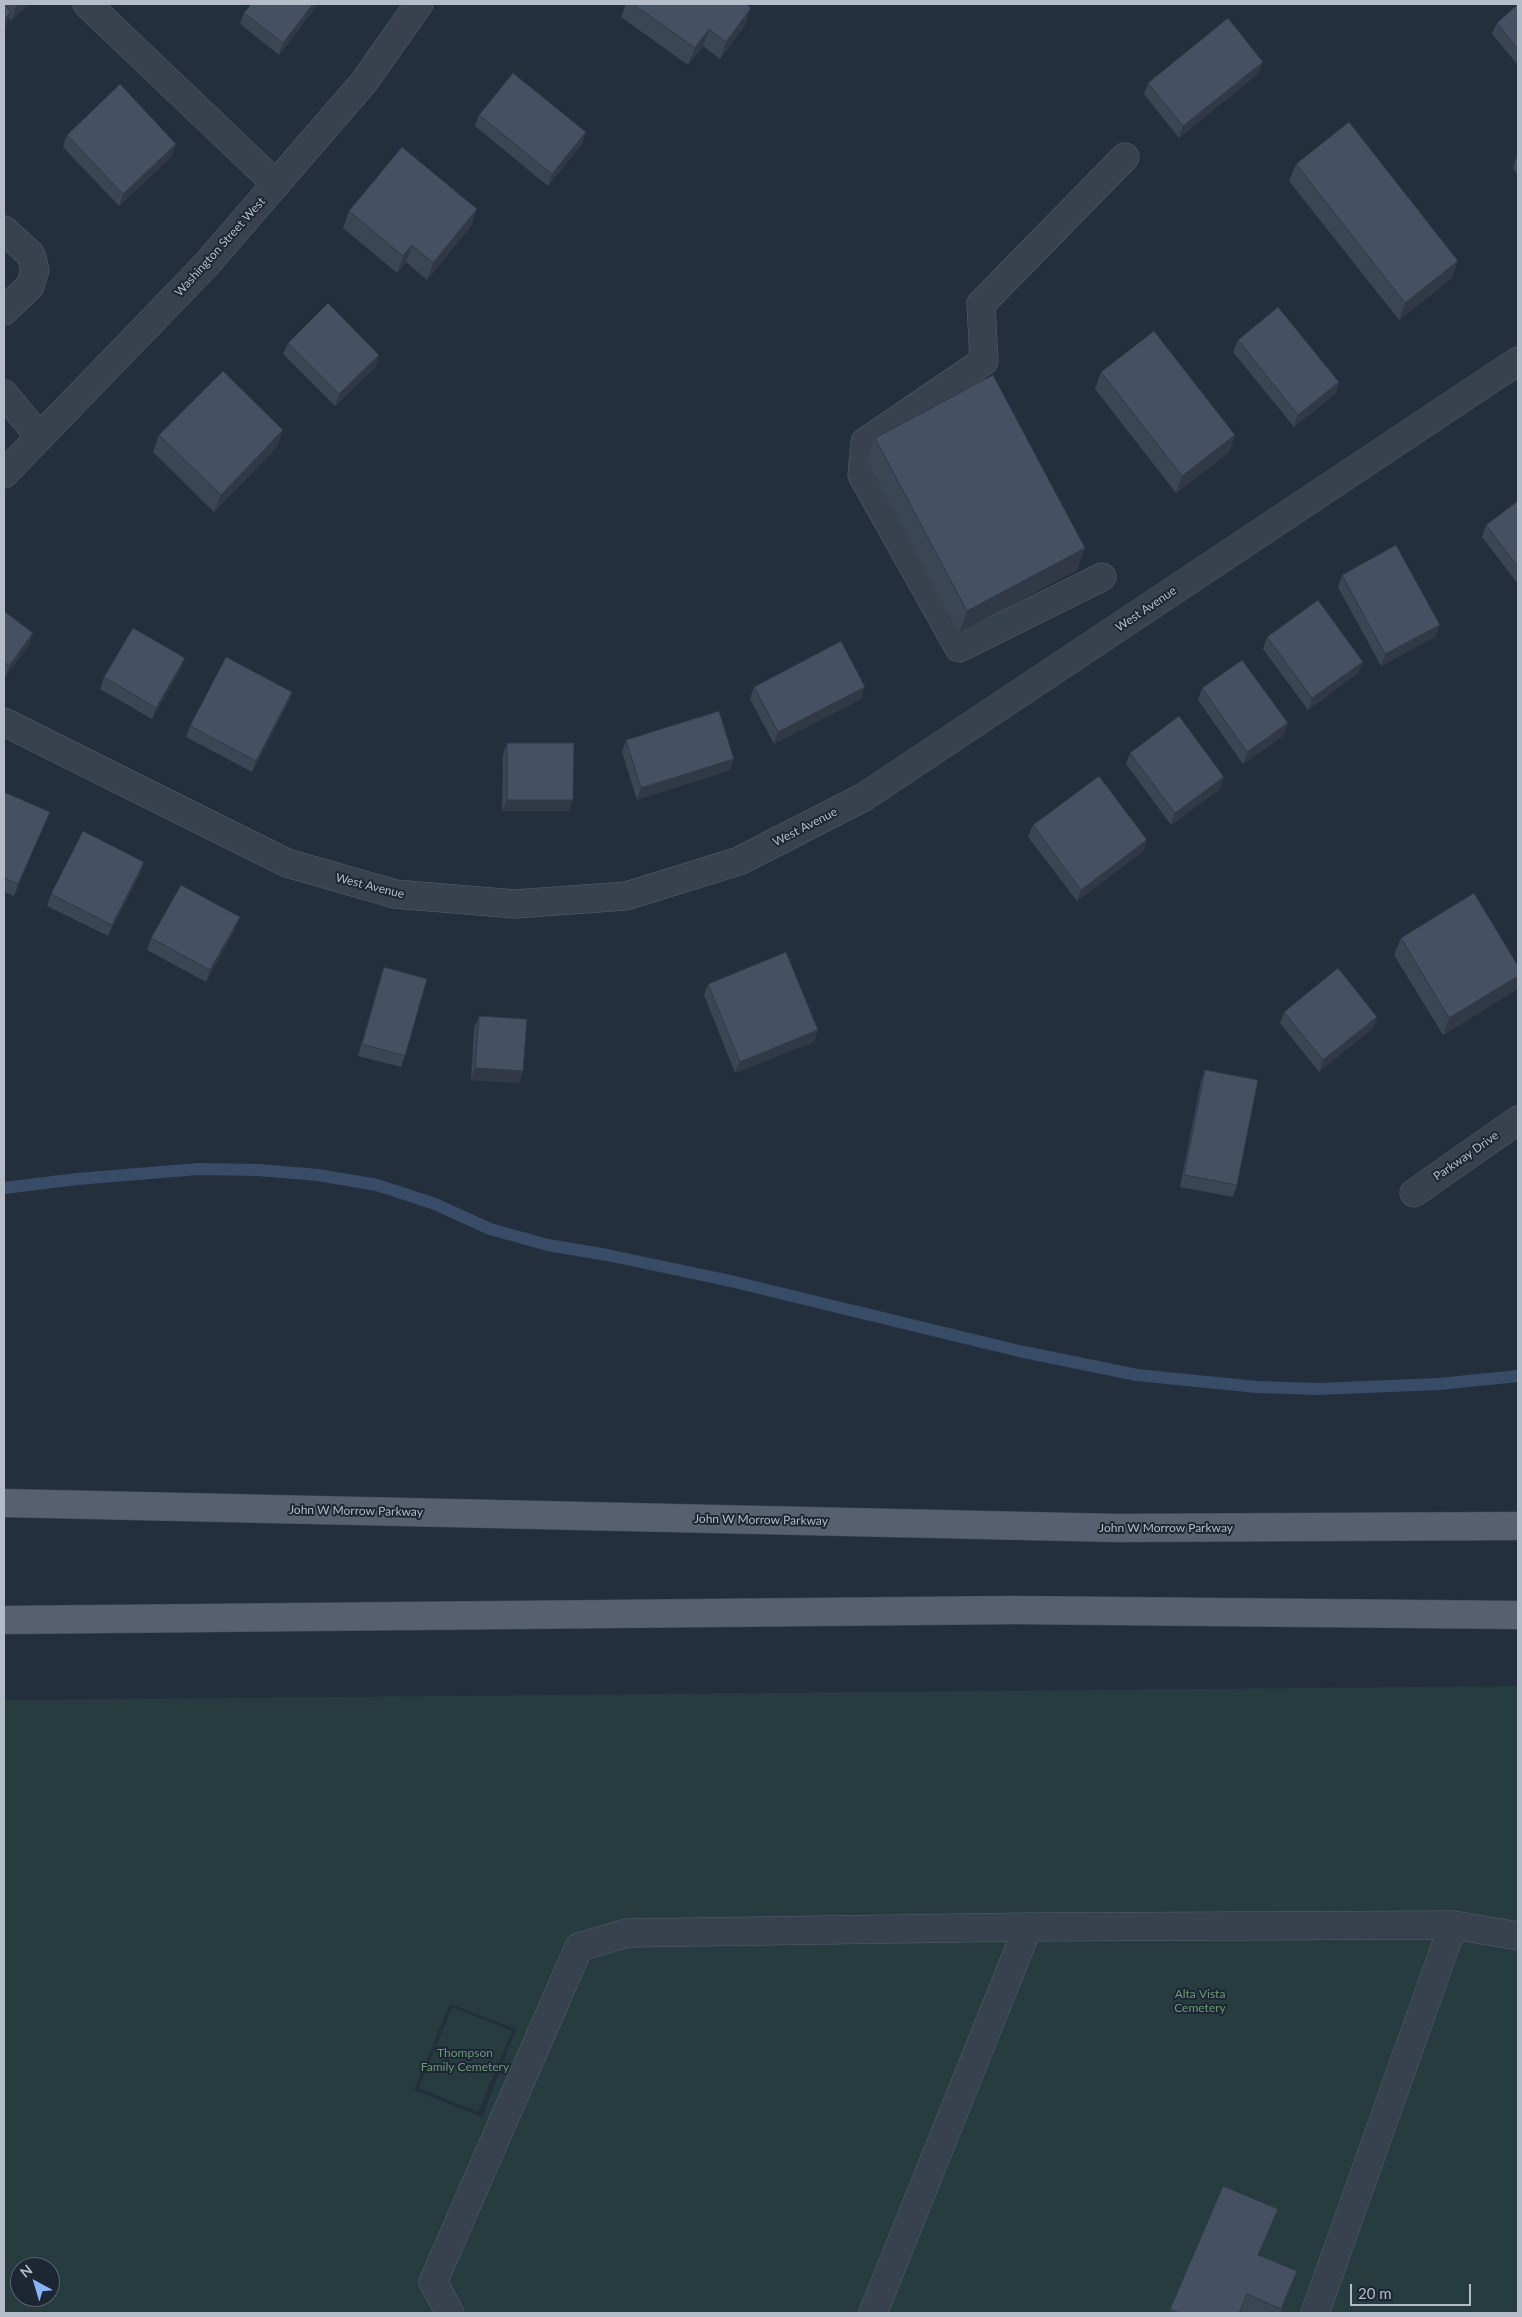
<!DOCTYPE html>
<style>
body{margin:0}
#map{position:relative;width:1522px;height:2317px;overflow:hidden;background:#242f3e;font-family:Lato,sans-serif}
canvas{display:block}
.frame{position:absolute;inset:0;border:5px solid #b4bcc9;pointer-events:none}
.north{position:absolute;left:10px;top:2257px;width:50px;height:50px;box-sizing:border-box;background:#1d2633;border:1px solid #59626f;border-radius:50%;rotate:321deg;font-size:14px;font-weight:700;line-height:20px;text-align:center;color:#b4bcc9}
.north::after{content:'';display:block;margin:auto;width:18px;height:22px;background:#8ab4f8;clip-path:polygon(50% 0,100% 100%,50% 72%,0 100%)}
.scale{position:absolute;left:1350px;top:2284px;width:121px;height:22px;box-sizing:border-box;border:2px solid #b4bcc9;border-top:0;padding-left:6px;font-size:15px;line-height:18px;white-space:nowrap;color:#b4bcc9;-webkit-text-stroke:4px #1d2633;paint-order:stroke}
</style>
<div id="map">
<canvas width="1522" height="2317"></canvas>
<div class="frame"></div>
<div class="north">N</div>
<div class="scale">20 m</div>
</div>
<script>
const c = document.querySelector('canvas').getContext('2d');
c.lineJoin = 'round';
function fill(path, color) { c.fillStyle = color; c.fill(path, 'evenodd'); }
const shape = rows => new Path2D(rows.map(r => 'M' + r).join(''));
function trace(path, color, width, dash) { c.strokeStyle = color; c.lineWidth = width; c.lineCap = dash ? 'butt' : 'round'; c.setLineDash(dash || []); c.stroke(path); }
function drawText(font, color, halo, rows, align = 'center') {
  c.font = font + ' Lato,sans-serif'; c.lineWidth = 4; c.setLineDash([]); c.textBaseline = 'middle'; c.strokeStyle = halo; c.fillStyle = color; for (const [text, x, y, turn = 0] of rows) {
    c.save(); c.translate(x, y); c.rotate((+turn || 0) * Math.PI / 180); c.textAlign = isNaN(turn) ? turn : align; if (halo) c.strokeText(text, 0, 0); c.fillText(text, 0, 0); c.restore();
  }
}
fill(shape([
 [1518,1686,1518,2313,4,2313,4,1700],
 [450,2004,516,2029,482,2117,414,2090],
 [20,2267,50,2267,50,2297,20,2297],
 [452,2007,512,2031,478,2112,419,2088]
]), '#263c3f');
trace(shape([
 [4,1188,77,1179,198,1169,258,1170,318,1175,377,1185,435,1204,490,1229,548,1245,607,1255,726,1280,1019,1351,1137,1375,1257,1387,1318,1389,1439,1384,1518,1376]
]), '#394c67', 12);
const minor = shape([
 [87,4,276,184],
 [4,230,31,255,35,270,30,286,4,311],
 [4,394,40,437],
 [4,474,205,266,364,82,419,4],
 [1102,577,959,648,862,475,865,442,984,361,981,304,1125,157],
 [4,722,287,863,395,894,515,904,626,896,739,861,864,797,1518,361],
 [1414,1193,1518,1120],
 [450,2313,433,2282,579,1947,627,1933,1028,1927,1453,1925,1518,1936],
 [873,2313,1028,1927],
 [1315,2313,1453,1925]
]);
const major = shape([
 [4,1503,1116,1528,1518,1526],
 [4,1620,1013,1610,1518,1615]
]);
trace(minor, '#565f6c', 29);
trace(major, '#414a57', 29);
trace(minor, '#38414e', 28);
trace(major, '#56606e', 28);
fill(shape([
 [4,4,29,4,11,21,9,18,4,30],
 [318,4,279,55,240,24,244,13],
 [626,4,746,4,745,25,720,59,703,46,688,65,621,17],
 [1518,4,1518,65,1492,34,1497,23],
 [1259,73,1179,138,1144,94,1148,83],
 [479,115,586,132,582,144,548,186,475,126],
 [67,135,172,156,119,206,63,147],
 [1518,153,1518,175,1513,168],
 [1296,164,1452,278,1399,320,1289,181],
 [477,209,471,226,427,280,406,262,397,273,343,228,349,211],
 [1238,340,1339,382,1335,394,1294,427,1233,352],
 [288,343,379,355,375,367,335,406,283,354],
 [1101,372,1235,435,1229,452,1176,493,1095,389],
 [159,435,277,447,214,512,153,452],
 [875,438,1085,548,1077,570,959,633,867,460],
 [1518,501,1518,584,1482,537,1486,525],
 [1342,575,1435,637,1381,666,1338,587],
 [4,611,29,645,5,677,4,676],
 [1267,637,1358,673,1308,710,1263,649],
 [180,670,152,719,100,689,104,677],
 [754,687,861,699,774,744,750,699],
 [1202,688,1284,735,1243,764,1198,700],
 [292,692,288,703,252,772,186,737,190,726],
 [626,740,734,759,730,770,637,800,622,752],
 [507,743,569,811,502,811,503,755],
 [1130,753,1224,777,1220,789,1171,825,1126,764],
 [4,792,45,823,14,896,4,892],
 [1033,825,1147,840,1143,851,1077,901,1028,837],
 [140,874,108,936,47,906,51,894],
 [240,917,235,929,206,982,147,950,151,938],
 [1401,938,1518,966,1518,985,1516,990,1443,1035,1394,955],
 [384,967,405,1056,401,1067,358,1056,380,979],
 [708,984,814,1042,735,1073,704,995],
 [1284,1012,1377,1017,1373,1028,1319,1072,1280,1023],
 [479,1016,519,1083,471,1080,474,1028],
 [1205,1070,1237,1185,1233,1197,1180,1187,1201,1081],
 [1223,2186,1278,2209,1259,2255,1297,2271,1280,2313,1246,2313,1241,2311,1240,2313,1169,2313]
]), '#3b4654');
fill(shape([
 [17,4,29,4,11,21],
 [313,4,318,4,279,55,283,43],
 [751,8,745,25,720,59,726,42],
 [11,12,5,29,4,30,4,19],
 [709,29,703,46,688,65,695,48],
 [1263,62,1259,73,1179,138,1183,126],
 [586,132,582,144,548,186,552,174],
 [176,144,172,156,119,206,123,194],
 [477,209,471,226,427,280,433,263],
 [412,245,406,262,397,273,403,256],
 [1458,261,1452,278,1399,320,1405,303],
 [379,355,375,367,335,406,339,394],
 [1339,382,1335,394,1294,427,1298,415],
 [283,430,277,447,214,512,221,495],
 [1235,435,1229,452,1176,493,1182,476],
 [1085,548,1077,570,959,633,967,611],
 [1440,625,1435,637,1381,666,1385,654],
 [33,633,29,645,5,677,9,666],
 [185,658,180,670,152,719,156,708],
 [1363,662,1358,673,1308,710,1312,698],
 [865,687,861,699,774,744,778,732],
 [292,692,288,703,252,772,256,761],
 [1288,723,1284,735,1243,764,1247,752],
 [734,759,730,770,637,800,641,788],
 [1224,777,1220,789,1171,825,1175,813],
 [507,800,573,800,569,811,502,811],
 [50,812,45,823,14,896,18,884],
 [1147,840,1143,851,1077,901,1081,890],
 [144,862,140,874,108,936,112,925],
 [240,917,235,929,206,982,210,970],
 [1518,976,1518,985,1516,990,1443,1035,1449,1018],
 [1377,1017,1373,1028,1319,1072,1323,1060],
 [818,1030,814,1042,735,1073,740,1062],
 [475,1068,523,1071,519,1083,471,1080],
 [1278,2209,1272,2226,1252,2272,1258,2255],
 [1297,2271,1291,2288,1280,2313]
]), '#303945');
const building = shape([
 [4,4,11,12,4,19,4,4],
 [251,4,313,4,283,43,244,13,251,4],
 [633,4,746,4,751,8,726,42,709,29,695,48,633,4],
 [1518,4,1518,49,1497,23,1518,4],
 [1228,18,1263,62,1183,126,1148,83,1228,18],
 [513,73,586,132,552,174,479,115,513,73],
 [120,84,176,144,123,194,67,135,120,84],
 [1349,122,1458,261,1405,303,1296,164,1349,122],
 [402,147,477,209,433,263,412,245,403,256,349,211,402,147],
 [328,303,379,355,339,394,288,343,328,303],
 [1278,307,1339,382,1298,415,1238,340,1278,307],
 [1154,331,1235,435,1182,476,1101,372,1154,331],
 [223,371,283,430,221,495,159,435,223,371],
 [993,375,1085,548,967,611,875,438,993,375],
 [1518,501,1518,567,1486,525,1518,501],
 [1396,545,1440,625,1385,654,1342,575,1396,545],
 [1318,600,1363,662,1312,698,1267,637,1318,600],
 [4,611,33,633,9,666,4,662,4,611],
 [133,628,185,658,156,708,104,677,133,628],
 [841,641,865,687,778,732,754,687,841,641],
 [226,657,292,692,256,761,190,726,226,657],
 [1242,660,1288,723,1247,752,1202,688,1242,660],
 [719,711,734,759,641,788,626,740,719,711],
 [1179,716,1224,777,1175,813,1130,753,1179,716],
 [507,743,574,743,573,800,507,800,507,743],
 [1099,776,1147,840,1081,890,1033,825,1099,776],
 [4,792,50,812,18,884,4,878,4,792],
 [83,831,144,862,112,925,51,894,83,831],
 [181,885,240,917,210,970,151,938,181,885],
 [1474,893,1518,966,1518,976,1449,1018,1401,938,1474,893],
 [786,952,818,1030,740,1062,708,984,786,952],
 [384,967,427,979,405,1056,362,1044,384,967],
 [1338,968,1377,1017,1323,1060,1284,1012,1338,968],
 [479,1016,527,1019,523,1071,475,1068,479,1016],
 [1205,1070,1258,1080,1237,1185,1184,1175,1205,1070],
 [1223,2186,1278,2209,1258,2255,1297,2271,1281,2309,1247,2294,1239,2313,1180,2313,1170,2309,1223,2186]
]);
fill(building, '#455162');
trace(building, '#303945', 1);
drawText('12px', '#b4bcc9', '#1d2633', [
 ["Washington Street West",220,247,-48],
 ["West Avenue",1146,609,-34],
 ["West Avenue",805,827,-27],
 ["West Avenue",370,886,14],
 ["Parkway Drive",1466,1156,-35],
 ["John W Morrow Parkway",356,1511,1],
 ["John W Morrow Parkway",761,1520,1],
 ["John W Morrow Parkway",1166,1528]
]);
drawText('12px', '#6b9a76', '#1d2633', [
 ["Alta Vista",1200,1994],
 ["Cemetery",1200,2008],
 ["Thompson",465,2053],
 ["Family Cemetery",465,2067]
]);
</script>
